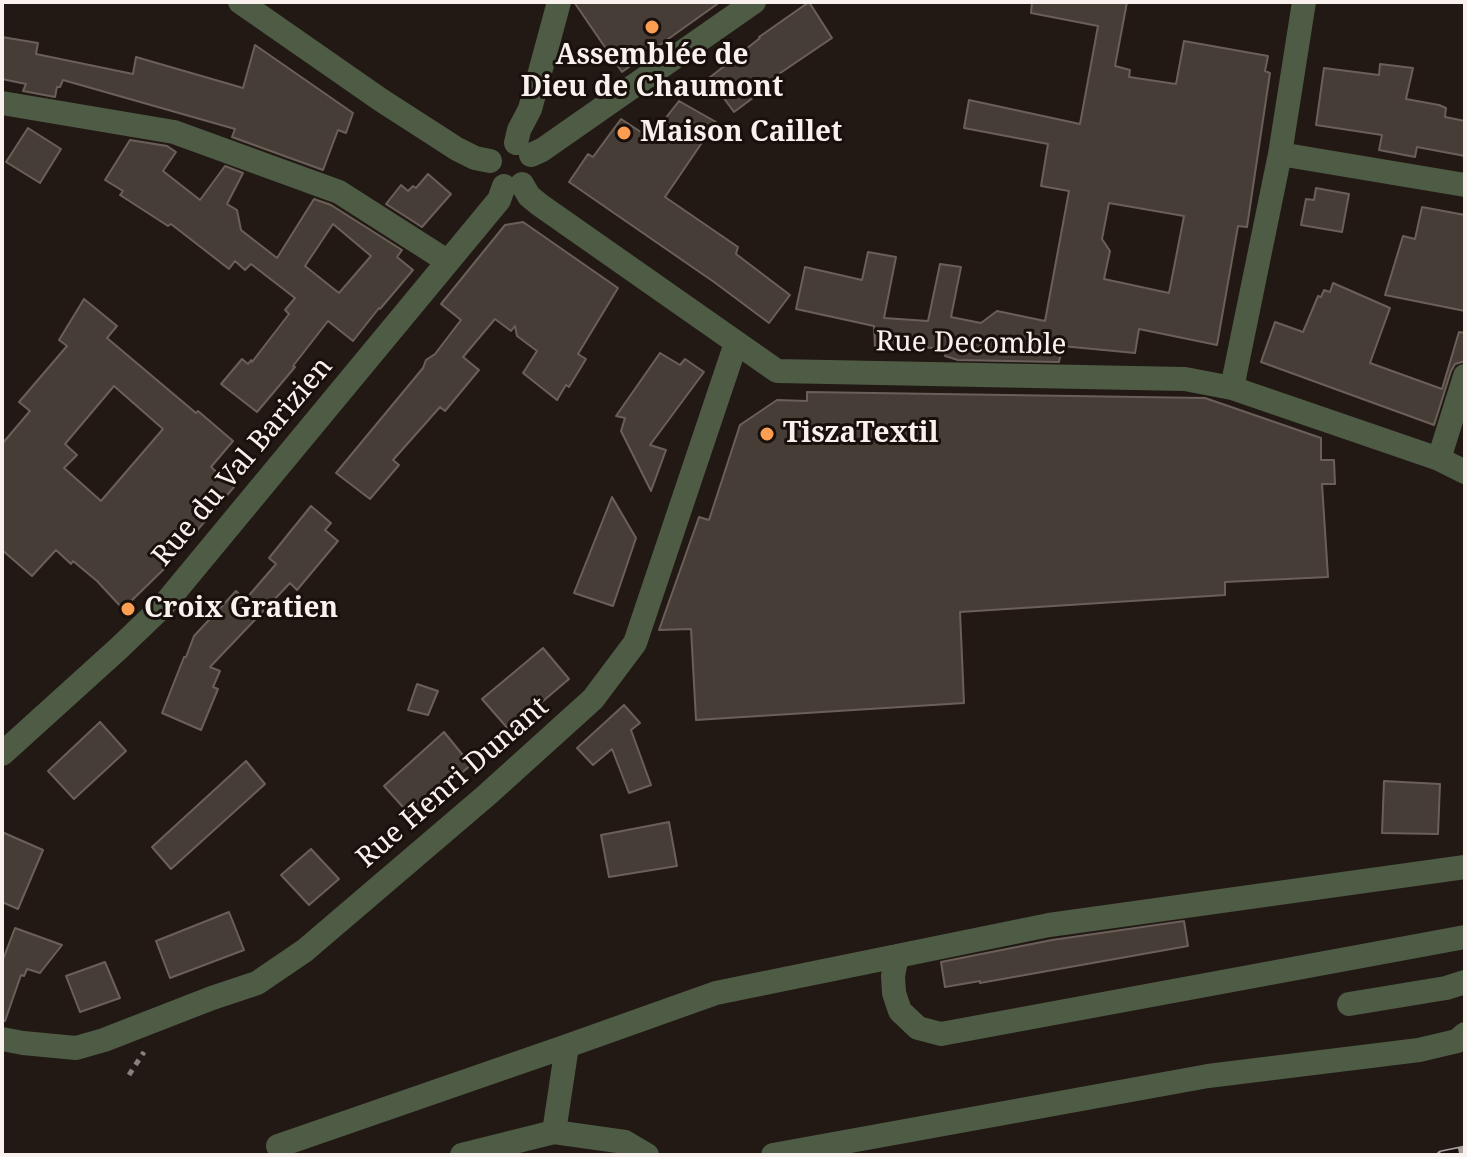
<!DOCTYPE html>
<meta charset="utf-8">
<style>
body{margin:0}
#map{position:relative;width:1467px;height:1157px;overflow:hidden;background:#221914;font-family:"Noto Serif",serif}
canvas{display:block}
.frame{position:absolute;inset:0;border:4px solid #f8f1ed;pointer-events:none}
</style>
<div id="map">
<canvas width="1467" height="1157"></canvas>
<div class="frame"></div>
</div>
<script>
const c = document.querySelector('canvas').getContext('2d');
c.lineJoin = 'round';
function fill(path, color) { c.fillStyle = color; c.fill(path, 'evenodd'); }
const shape = rows => new Path2D(rows.map(r => 'M' + r).join(''));
function trace(path, color, width, dash) { c.strokeStyle = color; c.lineWidth = width; c.lineCap = dash ? 'butt' : 'round'; c.setLineDash(dash || []); c.stroke(path); }
function drawText(font, color, halo, rows, align = 'center') {
  c.font = font + ' "Noto Serif",serif'; c.lineWidth = 6; c.setLineDash([]); c.textBaseline = 'middle'; c.strokeStyle = halo; c.fillStyle = color; for (const [text, x, y, turn = 0] of rows) {
    c.save(); c.translate(x, y); c.rotate((+turn || 0) * Math.PI / 180); c.textAlign = isNaN(turn) ? turn : align; if (halo) c.strokeText(text, 0, 0); c.fillText(text, 0, 0); c.restore();
  }
}
const building = shape([
 [574,2,720,2,622,72,574,2],
 [809,2,832,38,767,82,769,86,734,112,709,78,760,38,759,37,809,2],
 [1032,2,1127,2,1115,66,1130,70,1129,77,1176,84,1184,41,1268,56,1265,71,1270,73,1247,227,1238,226,1217,345,1139,329,1135,353,1062,346,1059,362,958,360,945,356,947,348,875,347,874,326,796,309,805,267,862,280,868,252,896,257,884,318,928,321,940,264,961,267,951,317,981,323,997,311,1045,321,1069,191,1041,186,1048,144,964,128,969,100,1080,124,1098,26,1031,13,1032,2],
 [1109,203,1184,216,1169,293,1104,279,1110,251,1102,239,1109,203],
 [2,37,38,43,36,54,133,74,136,57,243,88,255,45,353,113,346,133,338,130,323,170,232,137,235,129,63,80,60,87,57,87,55,97,23,91,26,84,2,79,2,37],
 [1380,64,1413,68,1406,99,1439,105,1446,108,1445,117,1465,121,1465,156,1417,147,1415,157,1379,150,1382,135,1316,125,1324,68,1379,75,1380,64],
 [679,101,716,122,665,197,738,247,736,254,790,295,769,323,714,282,569,182,588,154,593,157,621,119,650,138,679,101],
 [28,128,61,149,40,183,6,162,28,128],
 [130,140,167,146,176,152,163,171,200,200,225,166,243,173,227,204,237,210,241,230,277,258,314,199,331,205,402,250,397,257,413,270,380,309,379,308,353,341,328,321,293,366,295,367,257,412,221,384,242,359,248,364,251,360,252,362,289,314,285,310,295,298,251,264,245,270,235,261,229,269,171,224,168,226,120,195,123,191,105,180,130,140],
 [333,224,371,256,339,293,305,266,333,224],
 [428,174,451,194,422,227,386,204,401,185,408,191,413,186,416,188,428,174],
 [1316,188,1349,194,1342,232,1301,225,1306,199,1314,200,1316,188],
 [1422,207,1465,215,1465,311,1385,295,1403,236,1415,239,1422,207],
 [523,222,618,288,578,354,586,359,569,387,566,385,557,400,523,373,537,351,517,336,515,326,511,331,495,319,463,357,479,370,445,411,440,407,393,460,399,465,370,499,336,473,423,368,426,360,435,354,461,320,441,304,505,225,523,222],
 [1333,283,1390,308,1370,363,1442,389,1459,332,1465,333,1465,361,1455,364,1451,371,1434,425,1261,362,1275,322,1303,332,1318,296,1321,297,1324,290,1330,292,1333,283],
 [84,299,117,326,107,338,196,413,198,411,233,441,211,467,234,487,166,567,123,609,97,581,73,561,71,564,56,550,32,576,2,550,2,444,30,411,19,402,67,346,59,340,84,299],
 [114,386,163,429,101,501,64,468,77,455,65,444,114,386],
 [660,353,680,365,685,359,704,372,650,445,666,450,651,491,621,431,625,418,616,416,660,353],
 [807,392,1205,398,1321,438,1321,460,1334,460,1335,484,1322,484,1328,577,1225,582,1225,595,960,612,964,703,696,720,691,629,659,630,699,517,709,520,740,425,777,400,807,401,807,392],
 [612,497,636,538,613,606,574,593,612,497],
 [311,506,331,523,325,530,338,541,297,590,290,583,210,667,220,671,213,687,218,689,201,730,162,713,184,657,186,657,194,636,236,591,245,600,276,564,269,558,311,506],
 [543,648,569,679,509,730,482,699,543,648],
 [417,684,438,691,428,715,408,710,417,684],
 [624,705,640,723,631,730,651,785,629,793,612,749,593,765,577,748,624,705],
 [100,722,126,751,74,799,48,771,100,722],
 [444,732,471,765,411,816,384,786,444,732],
 [246,761,265,784,171,869,152,847,246,761],
 [1384,781,1440,784,1438,834,1382,833,1384,781],
 [669,822,677,866,609,877,601,835,669,822],
 [2,832,43,850,18,909,2,902,2,832],
 [311,849,339,879,309,905,281,875,311,849],
 [229,912,244,950,170,978,156,941,229,912],
 [1184,921,1188,946,980,983,980,981,945,987,941,962,1052,940,1184,921],
 [15,928,62,945,40,973,27,969,24,976,21,975,5,1021,2,1020,2,962,15,928],
 [105,962,120,998,80,1012,66,976,105,962]
]);
fill(building, '#473d37');
trace(building, '#6b6059', 2);
trace(shape([
 [129,1075,144,1052]
]), '#89817d', 5, [6, 6]);
trace(shape([
 [240,2,381,100,457,149,475,158,490,161],
 [2,103,174,132,339,192,447,261],
 [516,143,519,130,530,109,559,2],
 [1280,154,1465,185],
 [531,155,542,150,754,2],
 [522,184,529,196,540,205,777,371,1185,379,1232,388,1439,459,1465,472],
 [1232,388,1280,154,1304,2],
 [1439,459,1465,376],
 [2,754,118,649,163,606,499,200,504,186],
 [897,956,893,976,894,993,900,1011,918,1028,941,1034,1465,937],
 [1349,1004,1446,988,1465,982],
 [2,1039,23,1043,76,1048,104,1040,212,998,257,983,304,951,489,793,593,699,635,643,736,343],
 [554,1132,567,1046,716,993,1049,925,1465,867],
 [278,1146,567,1046],
 [462,1155,554,1132,625,1142,647,1155],
 [773,1155,1208,1076,1419,1050,1457,1041,1465,1034]
]), '#4e5b45', 24);
const rail = shape([
 [1441,1155,1465,1150]
]);
trace(rail, '#a79f9b', 9);
trace(rail, '#19100b', 6, [18]);
for (const [x, y, r, color] of [
 [652,27,8,"#fb9e52"],
 [624,133,8,"#fb9e52"],
 [767,434,8,"#fb9e52"],
 [128,609,8,"#fb9e52"]
]) { const dot = new Path2D(); dot.arc(x, y, r, 0, 2 * Math.PI); c.fillStyle = color; c.fill(dot); trace(dot, '#19100b', 3); }
drawText('bold 28px', '#f8f1ed', '#19100b', [
 ["Assemblée de",652,56,"center"],
 ["Dieu de Chaumont",652,88,"center"],
 ["Maison Caillet",640,133],
 ["TiszaTextil",783,434],
 ["Croix Gratien",144,609]
], 'left');
drawText('28px', '#f8f1ed', '#19100b', [
 ["Rue Decomble",971,344,1],
 ["Rue du Val Barizien",243,462,-50],
 ["Rue Henri Dunant",453,783,-41]
]);
</script>
